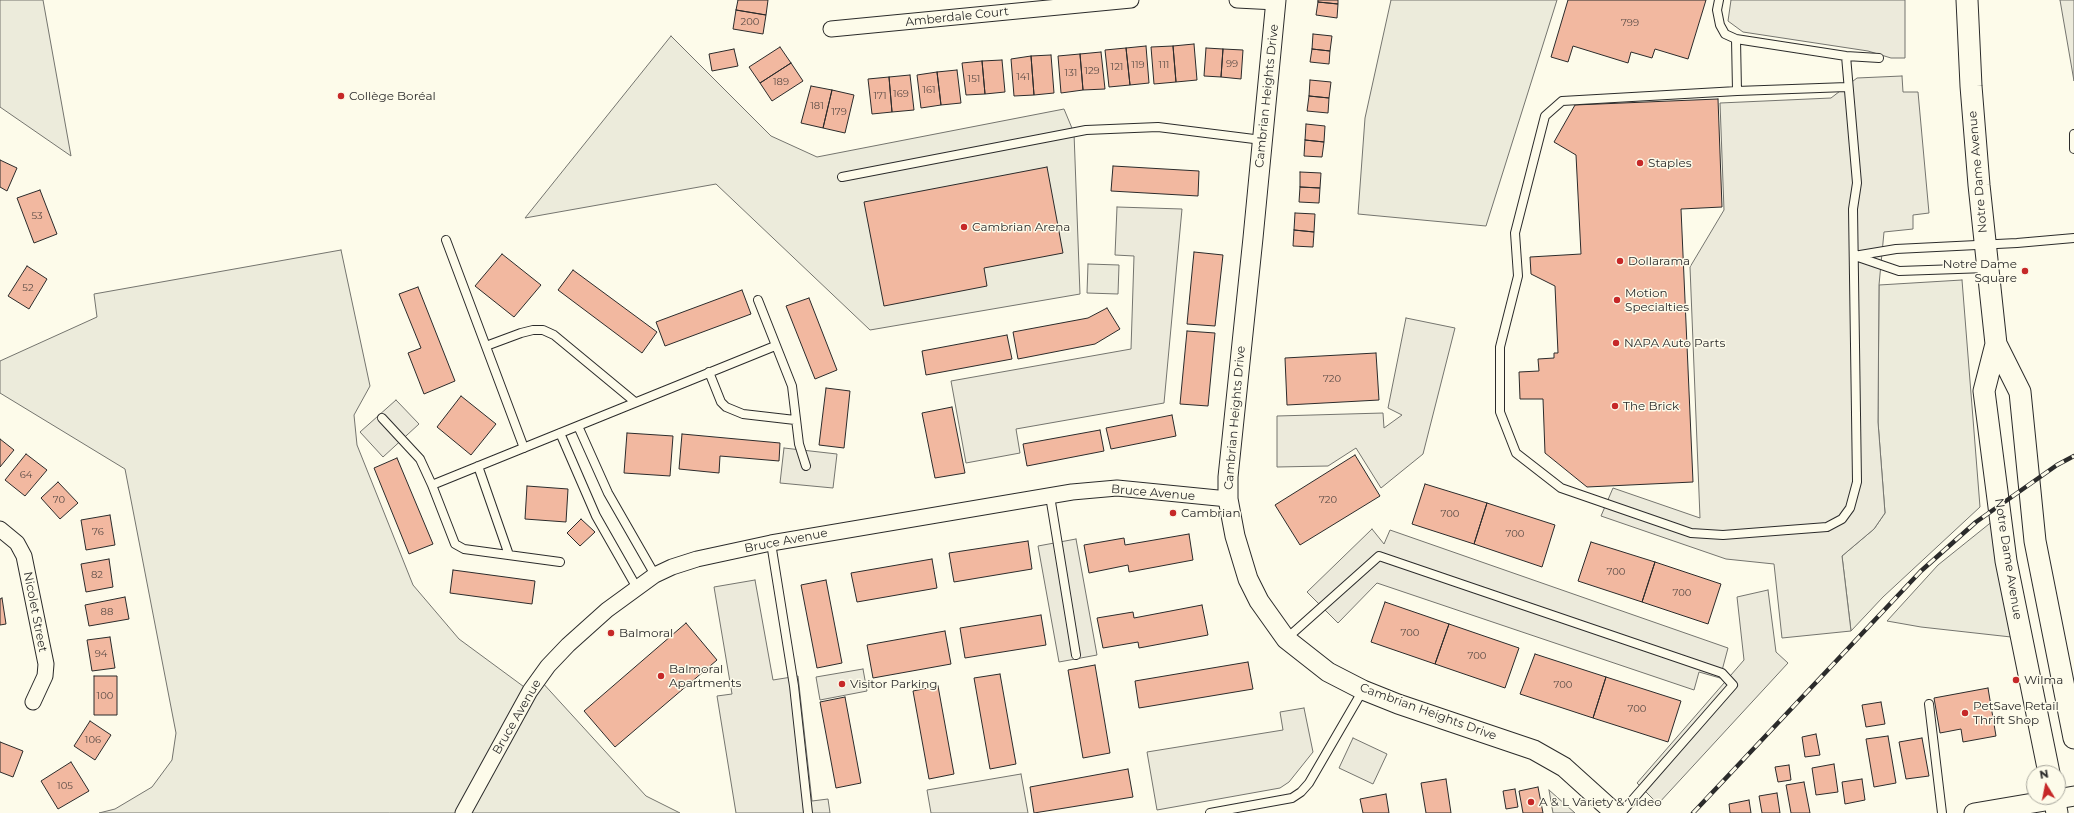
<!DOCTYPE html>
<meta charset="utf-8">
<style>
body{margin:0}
#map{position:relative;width:2074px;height:813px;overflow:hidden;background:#fdfbea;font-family:Montserrat,sans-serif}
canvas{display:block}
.north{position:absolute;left:2026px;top:765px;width:40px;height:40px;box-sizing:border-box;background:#fdfbea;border:1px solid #a9a89e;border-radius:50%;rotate:350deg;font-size:11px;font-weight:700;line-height:16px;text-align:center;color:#2b2b2b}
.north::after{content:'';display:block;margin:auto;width:14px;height:18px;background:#c62828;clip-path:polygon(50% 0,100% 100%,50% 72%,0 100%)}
</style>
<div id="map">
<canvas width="2074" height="813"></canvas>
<div class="north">N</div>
</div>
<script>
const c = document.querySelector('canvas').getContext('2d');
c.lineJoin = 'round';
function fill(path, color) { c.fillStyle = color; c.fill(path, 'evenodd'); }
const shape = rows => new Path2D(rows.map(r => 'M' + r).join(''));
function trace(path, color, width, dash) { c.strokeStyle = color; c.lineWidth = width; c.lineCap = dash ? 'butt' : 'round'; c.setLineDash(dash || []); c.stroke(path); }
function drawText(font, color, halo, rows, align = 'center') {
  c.font = font + ' Montserrat,sans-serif'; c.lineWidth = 3; c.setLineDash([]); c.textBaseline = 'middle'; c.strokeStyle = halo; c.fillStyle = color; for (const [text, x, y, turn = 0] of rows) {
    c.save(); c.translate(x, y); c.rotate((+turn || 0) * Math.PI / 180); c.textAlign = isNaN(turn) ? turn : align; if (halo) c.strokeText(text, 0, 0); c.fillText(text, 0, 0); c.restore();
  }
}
const green = shape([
 [0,0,43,0,71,156,0,107,0,0],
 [1391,0,1557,0,1486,226,1358,214,1365,118,1391,0],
 [671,36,771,136,817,157,1064,109,1074,133,1080,294,870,330,716,184,525,218,671,36],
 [341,250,370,386,354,415,357,445,413,585,459,639,531,692,540,680,646,796,680,813,99,813,115,809,152,787,172,760,176,733,125,469,0,393,0,361,97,317,94,294,341,250],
 [1088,264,1119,265,1118,294,1087,293,1088,264],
 [1962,280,1980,507,1883,597,1851,631,1842,556,1874,529,1885,513,1878,422,1879,285,1962,280],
 [1999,516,2020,638,1921,627,1887,621,1938,565,1999,516]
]);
fill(green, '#ecebdb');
trace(green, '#74746e', 1);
const parking = shape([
 [1731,0,1905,0,1905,58,1891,58,1868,51,1743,32,1728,21,1731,0],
 [2060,0,2074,0,2074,81,2060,0],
 [1902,76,1903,92,1918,92,1929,213,1913,215,1913,229,1884,232,1879,285,1878,422,1885,513,1874,529,1842,556,1851,631,1782,638,1774,564,1726,559,1601,516,1613,488,1700,518,1690,267,1724,210,1720,103,1831,98,1857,78,1902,76],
 [1117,207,1182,209,1164,403,1016,429,1020,453,966,463,951,381,1131,349,1134,256,1115,255,1117,207],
 [1406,318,1455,328,1423,454,1381,488,1356,448,1328,466,1277,467,1277,416,1383,413,1384,428,1402,415,1388,408,1406,318],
 [396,400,419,424,383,457,360,432,396,400],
 [784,448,837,454,833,488,780,483,784,448],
 [1372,529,1384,544,1390,530,1728,648,1720,678,1699,672,1694,690,1377,583,1338,623,1307,592,1372,529],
 [1076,539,1097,655,1059,662,1038,546,1076,539],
 [755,580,773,680,798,676,812,801,828,799,830,813,736,813,717,696,732,694,714,587,755,580],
 [1768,590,1776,652,1788,663,1658,804,1637,783,1744,660,1737,597,1768,590],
 [863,669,867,691,820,700,816,677,863,669],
 [1304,708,1313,752,1289,782,1280,788,1157,810,1147,752,1283,730,1280,712,1304,708],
 [1353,738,1387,754,1373,784,1339,768,1353,738],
 [1021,774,1028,813,931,813,927,790,1021,774],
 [1549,790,1575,813,1553,813,1549,790]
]);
fill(parking, '#eceadb');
trace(parking, '#74746e', 1);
const building = shape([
 [738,0,768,0,766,15,736,10,738,0],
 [1318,0,1338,0,1338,4,1318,2,1318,0],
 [1568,0,1706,0,1688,59,1655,49,1652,58,1631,52,1628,63,1573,46,1568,62,1551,57,1568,0],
 [1318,2,1338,4,1337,18,1316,15,1318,2],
 [736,10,766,15,763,34,733,29,736,10],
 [1313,34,1332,36,1330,51,1312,49,1313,34],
 [1194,44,1197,80,1176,82,1173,46,1194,44],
 [1146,46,1149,83,1130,85,1126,48,1146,46],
 [1173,46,1176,82,1154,84,1151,47,1173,46],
 [780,47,791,63,760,83,749,67,780,47],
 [1126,48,1130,85,1109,87,1105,50,1126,48],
 [1206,48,1223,49,1221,77,1204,76,1206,48],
 [734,49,738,66,712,71,709,54,734,49],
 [1223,49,1243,50,1241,79,1221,77,1223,49],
 [1312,49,1330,51,1329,64,1310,62,1312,49],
 [1101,52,1105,89,1083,90,1080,54,1101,52],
 [1080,54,1083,90,1061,93,1058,56,1080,54],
 [1051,55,1054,93,1034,95,1031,56,1051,55],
 [1031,56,1034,95,1014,96,1011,59,1031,56],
 [1002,60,1005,92,985,94,982,61,1002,60],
 [982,61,985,94,966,95,962,63,982,61],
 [791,63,803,81,772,101,760,83,791,63],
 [957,70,961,103,941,105,937,72,957,70],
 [937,72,941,105,921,108,917,75,937,72],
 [910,75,914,110,892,112,889,77,910,75],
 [889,77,892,112,872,114,868,79,889,77],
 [1310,80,1331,82,1329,98,1309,96,1310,80],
 [811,86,832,90,823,128,801,123,811,86],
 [832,90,854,95,845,133,823,128,832,90],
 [1309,96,1329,98,1328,113,1307,111,1309,96],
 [1718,99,1722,207,1681,209,1693,482,1587,487,1545,453,1543,399,1520,399,1519,372,1539,371,1538,359,1554,358,1554,353,1558,353,1555,286,1531,274,1530,257,1581,254,1576,155,1554,142,1575,105,1718,99],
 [1306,124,1325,126,1324,142,1305,140,1306,124],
 [1305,140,1324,142,1322,157,1304,156,1305,140],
 [0,160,17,168,7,191,0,187,0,160],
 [1113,166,1199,171,1198,196,1111,191,1113,166],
 [1047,167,1063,253,984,268,987,286,884,306,864,202,1047,167],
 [1300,172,1321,173,1320,188,1300,187,1300,172],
 [1300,187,1320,188,1319,203,1299,202,1300,187],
 [40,190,57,234,34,243,17,198,40,190],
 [1295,213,1315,214,1314,232,1294,230,1295,213],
 [1294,230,1314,232,1313,247,1293,246,1294,230],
 [1194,252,1223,255,1215,326,1187,324,1194,252],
 [502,254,541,285,514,317,475,286,502,254],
 [27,266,47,279,29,309,8,296,27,266],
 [573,270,657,332,642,353,558,290,573,270],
 [418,287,455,381,424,394,408,353,421,348,399,294,418,287],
 [742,290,751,314,665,346,656,322,742,290],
 [809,298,837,370,815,379,786,306,809,298],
 [1107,308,1120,329,1095,344,1018,359,1013,332,1088,318,1107,308],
 [1187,331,1215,333,1208,406,1180,404,1187,331],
 [1007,335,1012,359,926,375,922,351,1007,335],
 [1376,353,1379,400,1287,405,1285,358,1376,353],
 [826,388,850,391,844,448,819,445,826,388],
 [461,396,496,424,471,455,437,427,461,396],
 [952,407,965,473,935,478,922,413,952,407],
 [1172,415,1176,436,1111,449,1106,428,1172,415],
 [1100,430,1104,451,1027,466,1023,444,1100,430],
 [627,433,673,436,670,476,624,473,627,433],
 [682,434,780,443,779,461,720,456,719,473,679,469,682,434],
 [0,439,14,450,0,467,0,439],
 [26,454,47,470,25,496,5,480,26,454],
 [1355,455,1380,496,1300,545,1275,505,1355,455],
 [397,458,433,544,409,554,374,468,397,458],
 [58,482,78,503,60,519,41,498,58,482],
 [1425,484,1487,503,1474,544,1412,524,1425,484],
 [527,486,568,489,566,522,525,519,527,486],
 [1487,503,1555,525,1542,567,1474,544,1487,503],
 [110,515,115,545,86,550,81,520,110,515],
 [581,519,595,532,580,546,567,533,581,519],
 [1189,534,1193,560,1129,572,1128,565,1089,573,1084,545,1124,538,1125,545,1189,534],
 [1028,541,1032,569,954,582,949,553,1028,541],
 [1591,542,1655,562,1642,602,1578,581,1591,542],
 [109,559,113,587,86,592,81,564,109,559],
 [932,559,937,588,857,602,851,573,932,559],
 [1655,562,1721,584,1708,624,1642,602,1655,562],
 [453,570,535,581,532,604,450,593,453,570],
 [826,580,842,663,817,668,801,585,826,580],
 [125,597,129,619,89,626,85,605,125,597],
 [2,598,6,624,0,625,0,599,2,598],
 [1385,602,1449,624,1435,664,1371,642,1385,602],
 [1202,605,1208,635,1139,648,1138,642,1103,648,1097,618,1133,612,1134,618,1202,605],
 [1041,615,1046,645,965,658,960,628,1041,615],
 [686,623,717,660,615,747,584,711,686,623],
 [1449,624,1519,648,1505,688,1435,664,1449,624],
 [945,631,951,664,873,678,867,645,945,631],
 [110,637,115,668,92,671,87,640,110,637],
 [1535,654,1606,677,1593,718,1520,694,1535,654],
 [1248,662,1253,689,1139,708,1135,681,1248,662],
 [1095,665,1110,753,1083,758,1068,670,1095,665],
 [1000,674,1016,764,990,769,974,678,1000,674],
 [94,676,117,676,117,715,94,715,94,676],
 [1606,677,1681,701,1668,742,1593,718,1606,677],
 [938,686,954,774,929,779,913,691,938,686],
 [1988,688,1996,736,1963,742,1961,729,1940,733,1934,698,1988,688],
 [845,697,861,783,836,788,820,702,845,697],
 [1881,702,1885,724,1866,727,1862,705,1881,702],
 [90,721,111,735,95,760,74,746,90,721],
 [1816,734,1820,755,1805,757,1802,737,1816,734],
 [1888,736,1896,783,1874,787,1866,739,1888,736],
 [1922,738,1929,776,1906,779,1899,742,1922,738],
 [0,742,23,751,13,777,0,772,0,742],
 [71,762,89,791,58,809,41,781,71,762],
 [1834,764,1838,792,1816,795,1812,768,1834,764],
 [1789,765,1791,780,1778,782,1775,767,1789,765],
 [1128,769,1133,797,1034,813,1030,787,1128,769],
 [1446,779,1451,813,1426,813,1421,783,1446,779],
 [1862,779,1865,800,1845,804,1842,782,1862,779],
 [1804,782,1810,813,1791,813,1786,785,1804,782],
 [1538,787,1543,813,1523,813,1519,791,1538,787],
 [1515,789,1518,807,1506,809,1503,791,1515,789],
 [1777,793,1780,813,1762,813,1759,796,1777,793],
 [1386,794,1389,813,1363,813,1360,799,1386,794],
 [1749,800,1751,813,1730,813,1729,804,1749,800]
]);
fill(building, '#f2b8a0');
trace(building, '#2b2b2b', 1);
const service = shape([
 [1719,0,1717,10,1720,25,1725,34,1736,39,1846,56,1879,58],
 [1736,39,1737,91],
 [1846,56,1857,183,1853,209,1857,482,1850,508,1842,519,1827,527,1723,535,1691,533,1561,488,1516,453,1500,412,1500,347,1518,276,1515,233,1545,116,1562,101,1737,91,1847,87],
 [2074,134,2074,149],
 [842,177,1086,130,1158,127,1262,140],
 [446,240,524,448],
 [1854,256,1896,249,2017,243,2074,238],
 [1855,256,1899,271,1987,268],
 [758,300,792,386,799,444,806,466],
 [486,346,521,333,533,330,543,330,554,335,635,402],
 [709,372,721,402,726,407,743,414,795,420],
 [382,418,420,459,432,485,455,544,464,549,560,562],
 [578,426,608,493,655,575],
 [560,433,596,516,637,588],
 [478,466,509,555],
 [432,485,775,346],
 [1050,496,1076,655],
 [771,543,794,686,808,813],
 [1286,639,1379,556,1722,673,1733,685,1621,813],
 [1929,704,1942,813],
 [1210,813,1292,798,1301,792,1309,783,1363,690]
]);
const minor = shape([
 [1237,0,1276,2],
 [831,29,1131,0],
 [0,529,17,543,24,556,46,664,45,676,33,702],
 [463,813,530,691,548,666,568,645,607,610,655,575,672,567,697,559,771,543,1072,492,1117,488,1228,499]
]);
const tertiary = shape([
 [1276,0,1253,238,1228,477,1228,499,1235,536,1248,579,1259,601,1286,639,1328,672,1363,690,1398,704,1534,750,1564,767,1615,813],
 [1974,813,2074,796]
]);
const secondary = shape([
 [1967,0,1971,86,1979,185,1996,344,1984,391,2006,561,2049,773],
 [1996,344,2020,392,2035,541,2074,738],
 [2054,797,2057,813]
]);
trace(service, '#2b2b2b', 10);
trace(minor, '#2b2b2b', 17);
trace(tertiary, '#2b2b2b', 21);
trace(secondary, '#2b2b2b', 23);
trace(service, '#fdfbea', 8);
trace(minor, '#fdfbea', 15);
trace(tertiary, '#fdfbea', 19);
trace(secondary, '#fdfbea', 21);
const rail = shape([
 [1693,813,1921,571,1976,522,2057,465,2074,456]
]);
trace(rail, '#2b2b2b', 4.5);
trace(rail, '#fdfbea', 3, [9]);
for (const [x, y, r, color] of [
 [341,96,4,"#c62828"],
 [1640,163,4,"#c62828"],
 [964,227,4,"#c62828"],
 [1620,261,4,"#c62828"],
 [2025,271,4,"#c62828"],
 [1617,300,4,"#c62828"],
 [1616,343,4,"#c62828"],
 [1615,406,4,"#c62828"],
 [1173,513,4,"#c62828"],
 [611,633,4,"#c62828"],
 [661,676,4,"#c62828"],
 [2016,680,4,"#c62828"],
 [842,684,4,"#c62828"],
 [1965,713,4,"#c62828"],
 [1531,802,4,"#c62828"]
]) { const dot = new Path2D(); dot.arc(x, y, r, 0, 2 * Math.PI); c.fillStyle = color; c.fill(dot); trace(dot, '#fdfbea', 1.5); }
drawText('10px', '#5d4e48', null, [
 ["200",750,22],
 ["799",1630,23],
 ["99",1232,64],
 ["119",1138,65],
 ["111",1164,65],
 ["121",1117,67],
 ["129",1092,71],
 ["131",1071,73],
 ["141",1023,77],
 ["151",974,79],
 ["189",781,82],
 ["161",929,90],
 ["169",901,94],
 ["171",880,96],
 ["181",817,106],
 ["179",839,112],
 ["53",37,216],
 ["52",28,288],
 ["720",1332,379],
 ["64",26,475],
 ["70",59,500],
 ["720",1328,500],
 ["700",1450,514],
 ["76",98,532],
 ["700",1515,534],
 ["700",1616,572],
 ["82",97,575],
 ["700",1682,593],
 ["88",107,612],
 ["700",1410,633],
 ["94",101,654],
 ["700",1477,656],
 ["700",1563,685],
 ["100",105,696],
 ["700",1637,709],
 ["106",93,740],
 ["105",65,786]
]);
drawText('12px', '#2b2b2b', '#fdfbea', [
 ["Amberdale Court",957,17,-6],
 ["Cambrian Heights Drive",1267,96,-84],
 ["Notre Dame Avenue",1978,172,-95],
 ["Cambrian Heights Drive",1235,418,-85],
 ["Bruce Avenue",1153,493,5],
 ["Bruce Avenue",786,541,-11],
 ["Notre Dame Avenue",2008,559,81],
 ["Nicolet Street",35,612,79],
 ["Cambrian Heights Drive",1428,712,20],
 ["Bruce Avenue",517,717,-60]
]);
drawText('12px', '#2b2b2b', '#fdfbea', [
 ["Collège Boréal",349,96],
 ["Staples",1648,163],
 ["Cambrian Arena",972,227],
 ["Dollarama",1628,261],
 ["Notre Dame",2017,264,"right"],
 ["Square",2017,278,"right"],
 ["Motion",1625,293],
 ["Specialties",1625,307],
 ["NAPA Auto Parts",1624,343],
 ["The Brick",1623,406],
 ["Cambrian",1181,513],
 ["Balmoral",619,633],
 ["Balmoral",669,669],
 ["Apartments",669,683],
 ["Wilma",2024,680],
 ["Visitor Parking",850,684],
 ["PetSave Retail",1973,706],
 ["Thrift Shop",1973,720],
 ["A & L Variety & Video",1539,802]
], 'left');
</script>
